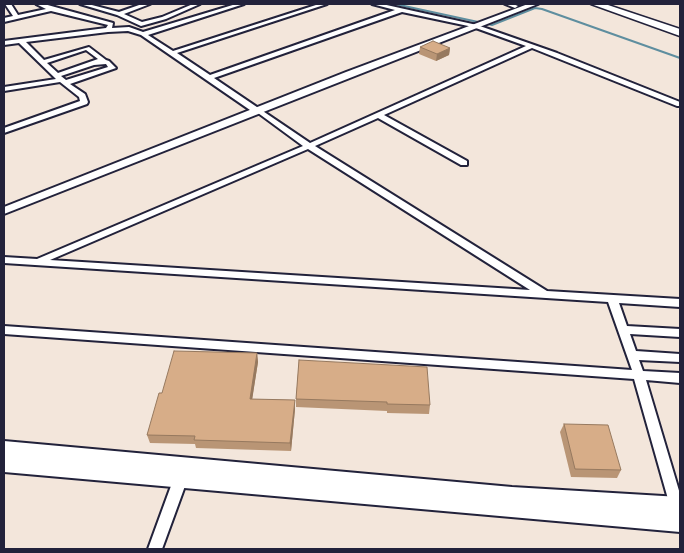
<!DOCTYPE html>
<style>
body{margin:0}
#map{position:relative;width:684px;height:553px;overflow:hidden;background:#f3e6db;font-family:Kalam,sans-serif}
canvas{display:block}
.frame{position:absolute;inset:0;border:5px solid #22223b;pointer-events:none}
</style>
<div id="map">
<canvas width="684" height="553"></canvas>
<div class="frame"></div>
</div>
<script>
const c = document.querySelector('canvas').getContext('2d');
c.lineJoin = 'round';
const shape = rows => new Path2D(rows.map(r => 'M' + r).join(''));
function trace(path, color, width, dash) { c.strokeStyle = color; c.lineWidth = width; c.lineCap = dash ? 'butt' : 'round'; c.setLineDash(dash || []); c.stroke(path); }
function fill(path, color) { c.fillStyle = color; c.fill(path, 'evenodd'); }
trace(shape([
 [395,4,492,25,535,8,542,9,680,58]
]), '#5e8e9f', 2);
const minor = shape([
 [5,4,11,4,18,15,46,9,36,4,44,4,113,23,112,28,129,27,143,32,236,4,244,4,148,35,173,51,319,4,327,4,177,53,210,75,395,10,372,4,382,4,477,25,557,53,680,102,680,106,677,106,532,48,384,115,467,161,467,165,461,165,378,118,315,146,547,291,680,299,680,307,619,303,627,326,680,329,680,337,630,334,636,351,680,354,680,362,639,360,643,371,680,373,680,383,646,380,680,494,680,511,677,512,672,510,670,506,634,379,4,334,4,326,632,370,608,302,4,263,4,257,37,259,303,146,254,110,250,110,141,35,128,31,108,32,26,42,44,60,89,47,106,60,109,61,116,68,70,84,85,94,88,102,87,104,4,133,4,128,80,101,79,97,60,82,4,91,4,87,56,79,19,43,4,45,4,41,106,28,108,25,51,11,4,22,4,18,13,16,5,4],
 [402,12,473,27,526,46,310,143,214,78,402,12],
 [86,50,98,59,58,73,47,63,86,50],
 [106,64,108,67,66,80,61,76,94,65,106,64],
 [308,149,530,290,50,260,308,149],
 [80,4,88,4,119,12,142,4,150,4,124,14,142,22,162,17,193,4,200,4,166,19,141,26,117,15,80,4],
 [505,4,513,4,518,6,515,8,505,4],
 [182,469,187,471,189,475,162,549,148,549,175,475,177,471,182,469]
]);
const tertiary = shape([
 [528,4,538,4,4,214,4,207,346,72,528,4]
]);
const secondary = shape([
 [4,441,512,487,680,497,680,532,4,472,4,441]
]);
const trunk = shape([
 [591,4,605,4,680,29,680,36,591,4]
]);
trace(minor, '#22223b', 4);
trace(tertiary, '#22223b', 4);
trace(secondary, '#22223b', 4);
trace(trunk, '#22223b', 3);
fill(minor, '#fff');
fill(tertiary, '#fff');
fill(secondary, '#fff');
fill(trunk, '#fff');
fill(shape([
 [420,47,450,48,449,55,436,61,419,54],
 [257,353,258,362,252,399,295,400,295,409,291,451,196,448,195,444,150,443,147,435,162,393],
 [299,360,430,405,429,414,387,413,387,411,296,407,296,399],
 [564,424,621,470,617,478,571,477,560,432]
]), '#b99575');
fill(shape([
 [450,48,449,55,436,61,437,54],
 [257,353,258,362,251,407,250,399],
 [295,400,295,409,291,451,290,443]
]), '#96795f');
const building = shape([
 [433,41,450,48,437,54,420,47,433,41],
 [174,351,257,353,250,399,295,400,290,443,194,440,195,436,147,435,159,393,162,393,174,351],
 [299,360,427,367,430,405,387,404,387,402,296,399,299,360],
 [564,424,608,425,621,470,575,469,564,424]
]);
fill(building, '#d7ad88');
trace(building, '#96795f', 1);
</script>
